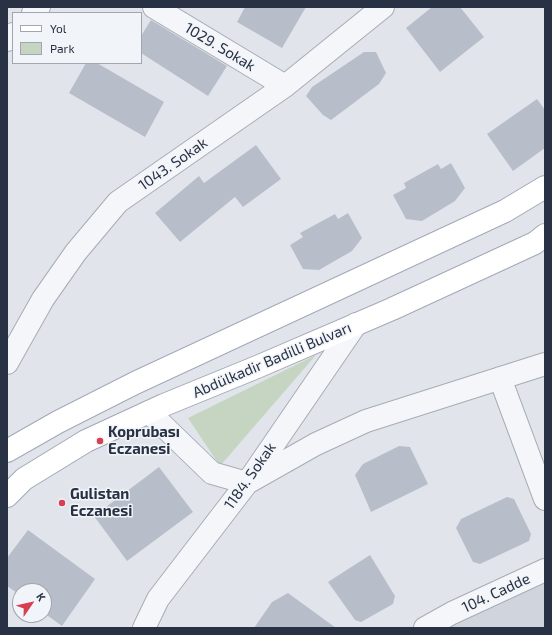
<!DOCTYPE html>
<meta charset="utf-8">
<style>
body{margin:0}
#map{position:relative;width:552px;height:635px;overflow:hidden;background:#e1e5eb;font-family:"Exo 2",sans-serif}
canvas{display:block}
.frame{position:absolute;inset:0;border:8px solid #283244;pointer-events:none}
.legend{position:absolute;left:12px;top:12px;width:130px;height:52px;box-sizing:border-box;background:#f1f4f8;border:1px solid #a1a6b0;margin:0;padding:5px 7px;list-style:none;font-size:12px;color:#283244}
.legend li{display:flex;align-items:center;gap:8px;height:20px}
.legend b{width:20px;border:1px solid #a1a6b0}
.north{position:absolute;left:12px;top:583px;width:40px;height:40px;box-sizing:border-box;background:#f1f4f8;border:1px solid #a1a6b0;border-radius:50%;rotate:56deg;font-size:11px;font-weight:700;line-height:16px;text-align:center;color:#283244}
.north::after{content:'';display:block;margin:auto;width:14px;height:18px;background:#d74051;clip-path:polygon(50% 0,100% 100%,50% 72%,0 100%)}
</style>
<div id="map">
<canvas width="552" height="635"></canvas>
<div class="frame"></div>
<ul class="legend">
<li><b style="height:5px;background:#fff"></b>Yol</li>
<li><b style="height:11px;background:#c6d5c2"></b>Park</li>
</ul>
<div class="north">K</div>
</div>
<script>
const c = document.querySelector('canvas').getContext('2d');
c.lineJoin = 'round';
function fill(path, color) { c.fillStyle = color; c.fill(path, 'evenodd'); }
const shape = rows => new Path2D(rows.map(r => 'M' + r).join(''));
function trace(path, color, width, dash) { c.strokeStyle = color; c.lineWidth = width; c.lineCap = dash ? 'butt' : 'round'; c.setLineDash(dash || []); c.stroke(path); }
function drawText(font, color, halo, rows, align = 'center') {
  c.font = font + ' "Exo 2",sans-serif'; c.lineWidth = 3; c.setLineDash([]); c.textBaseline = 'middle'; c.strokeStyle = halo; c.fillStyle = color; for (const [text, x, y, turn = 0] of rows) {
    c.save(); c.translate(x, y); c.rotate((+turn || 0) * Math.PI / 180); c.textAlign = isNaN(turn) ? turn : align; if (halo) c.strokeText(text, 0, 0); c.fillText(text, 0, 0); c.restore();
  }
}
fill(shape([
 [545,581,545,628,447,628]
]), '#cfd4dd');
fill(shape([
 [316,355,220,466,188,418]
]), '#c6d5c2');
fill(shape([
 [245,7,306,7,282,48,237,22],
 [432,7,460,7,484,37,440,72,406,28],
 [151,20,227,66,208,96,141,53,141,36],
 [364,52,376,52,386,73,379,84,331,120,323,115,306,96,312,87],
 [86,63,97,63,164,102,145,137,69,93],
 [537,99,545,110,545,148,513,171,487,134],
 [256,145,281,179,243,207,235,197,180,242,155,213,199,176,204,183],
 [451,163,465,188,455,201,422,221,406,219,393,195,406,188,404,183,438,164,441,169],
 [348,213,362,238,352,251,319,270,303,269,290,245,303,237,300,233,335,214,338,219],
 [399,446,410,447,428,484,371,512,355,475,363,464],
 [159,467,193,512,127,561,94,516],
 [507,497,514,499,531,534,529,541,480,564,473,562,456,528,461,519],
 [28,530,95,579,62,626,44,613,44,591,20,591,20,595,7,586,7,558],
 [370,555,395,596,393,604,361,622,355,620,328,582],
 [288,593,336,628,254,628,272,602]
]), '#b8bec9');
const minor = shape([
 [154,7,285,86],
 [33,13,39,7],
 [7,40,13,34],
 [7,363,43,299,76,252,118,202,285,86,383,7],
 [500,378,545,499],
 [149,412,212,473,247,483,316,444,366,421,545,364],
 [144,628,158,599,247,483,356,324],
 [425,628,452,613,545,570]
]);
const major = shape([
 [7,451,58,422,135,383,505,211,545,187],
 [7,496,24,479,86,441,164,405,257,367,392,309,535,243,545,235]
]);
trace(minor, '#a6acb6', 24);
trace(major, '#a0a9b7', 24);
trace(minor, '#f5f6f9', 22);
trace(major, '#fff', 22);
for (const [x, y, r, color] of [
 [100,441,4,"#d74051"],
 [62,503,4,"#d74051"]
]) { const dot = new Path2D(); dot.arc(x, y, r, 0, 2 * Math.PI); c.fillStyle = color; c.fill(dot); trace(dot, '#f1f4f8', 1.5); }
drawText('15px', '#283244', '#f1f4f8', [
 ["1029. Sokak",220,47,31],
 ["1043. Sokak",173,164,-35],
 ["Abdülkadir Badilli Bulvarı",272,360,-23],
 ["1184. Sokak",250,476,-55],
 ["104. Cadde",496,593,-25]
]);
drawText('bold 15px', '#283244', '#f1f4f8', [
 ["Koprubası",108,432],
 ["Eczanesi",108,449],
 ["Gulistan",70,494],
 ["Eczanesi",70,511]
], 'left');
</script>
